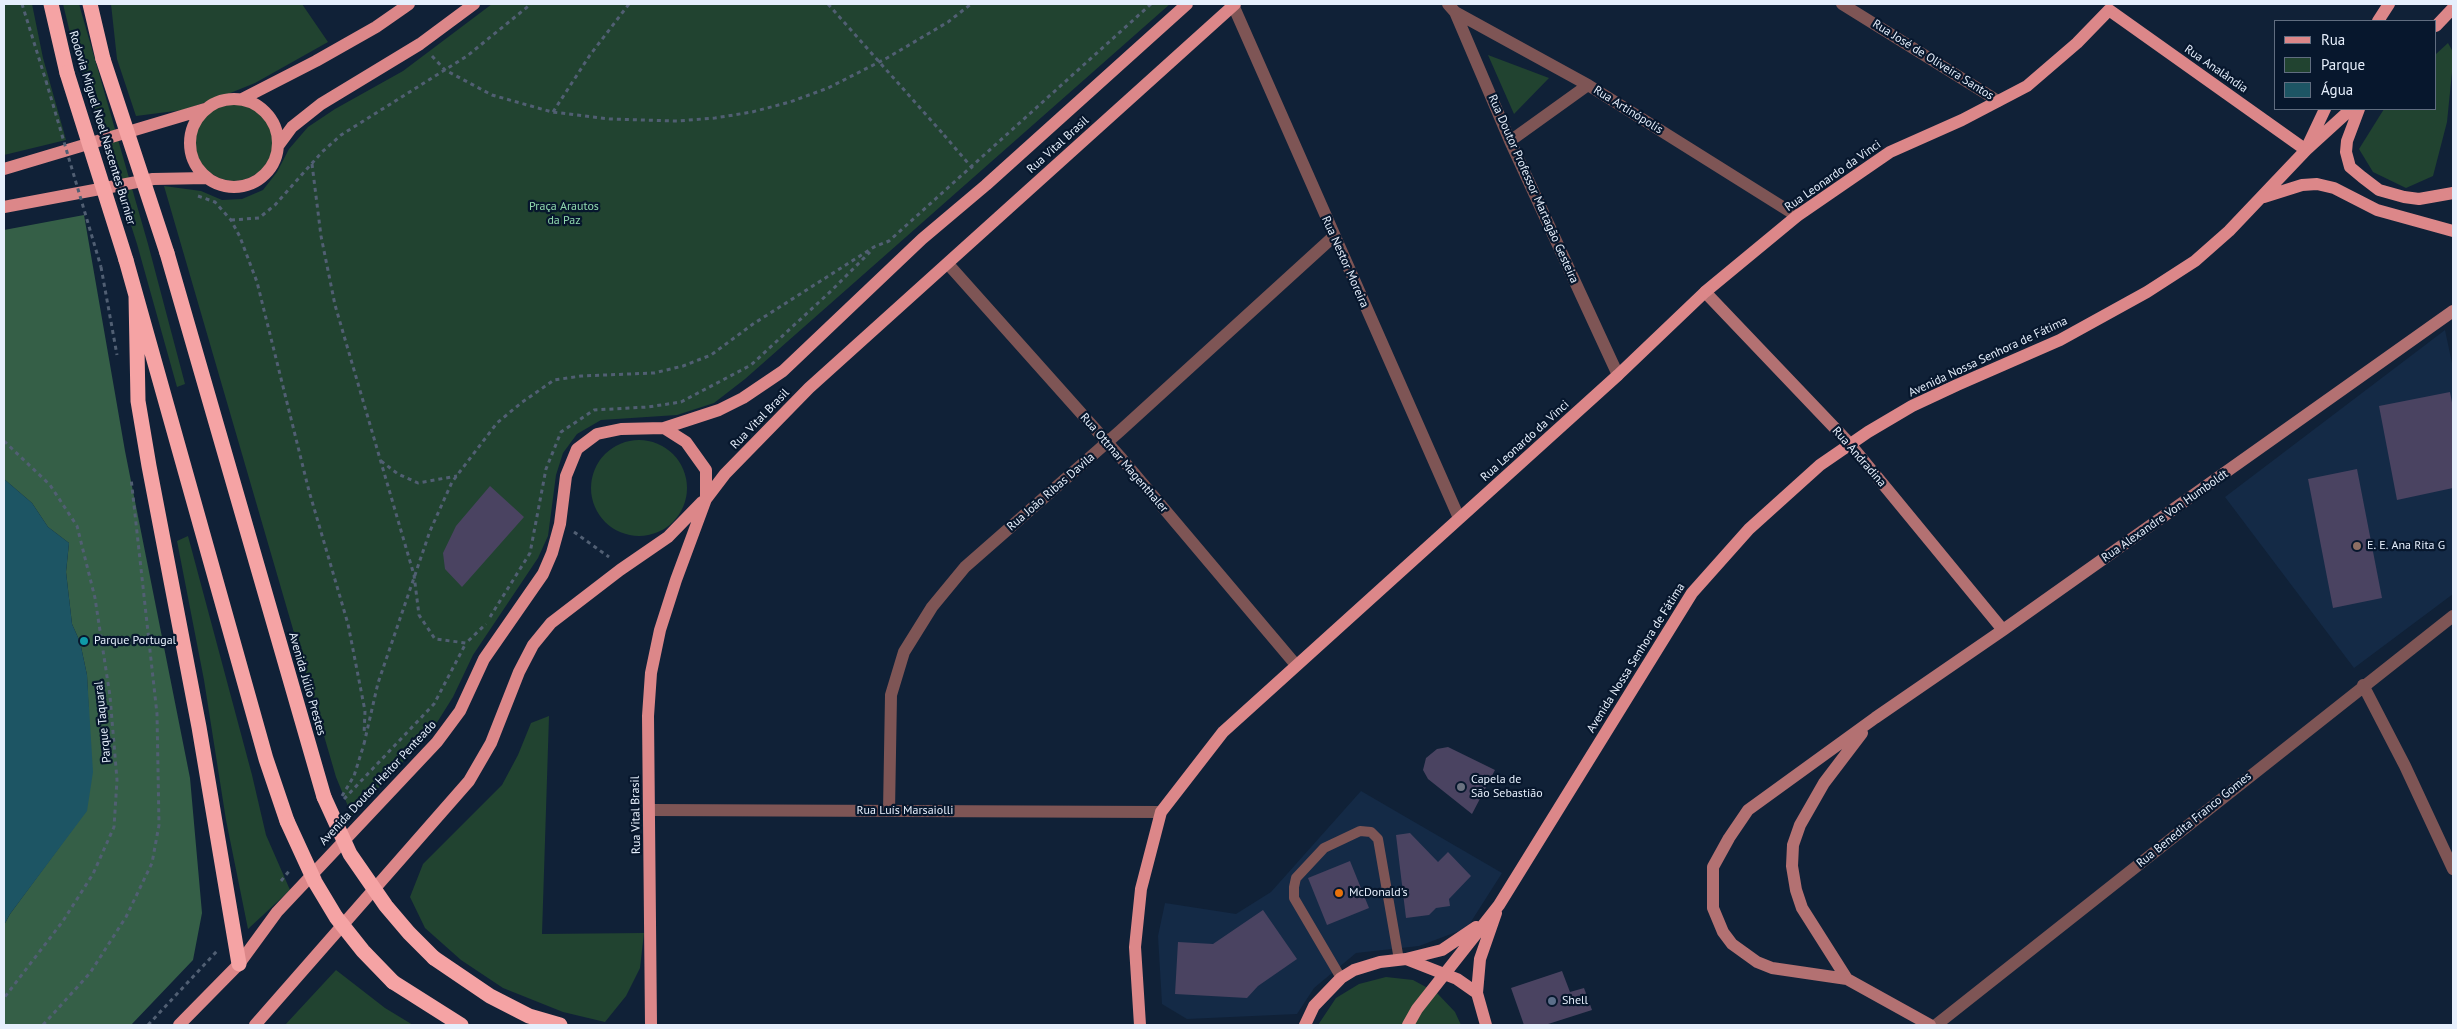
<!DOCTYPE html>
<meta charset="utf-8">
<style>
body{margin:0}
#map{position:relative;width:2457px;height:1029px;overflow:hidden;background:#102137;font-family:"PT Sans",sans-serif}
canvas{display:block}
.frame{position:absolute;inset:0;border:5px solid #e6effc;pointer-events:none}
.legend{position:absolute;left:2274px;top:20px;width:162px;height:90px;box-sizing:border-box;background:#07172d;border:1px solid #606d80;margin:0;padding:6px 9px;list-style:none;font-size:15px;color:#e6effc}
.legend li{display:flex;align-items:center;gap:10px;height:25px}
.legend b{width:25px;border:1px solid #606d80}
</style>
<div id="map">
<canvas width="2457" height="1029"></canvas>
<div class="frame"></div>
<ul class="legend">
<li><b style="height:6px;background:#dc8789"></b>Rua</li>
<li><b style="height:14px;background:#214330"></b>Parque</li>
<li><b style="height:14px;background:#1d5564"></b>Água</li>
</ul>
</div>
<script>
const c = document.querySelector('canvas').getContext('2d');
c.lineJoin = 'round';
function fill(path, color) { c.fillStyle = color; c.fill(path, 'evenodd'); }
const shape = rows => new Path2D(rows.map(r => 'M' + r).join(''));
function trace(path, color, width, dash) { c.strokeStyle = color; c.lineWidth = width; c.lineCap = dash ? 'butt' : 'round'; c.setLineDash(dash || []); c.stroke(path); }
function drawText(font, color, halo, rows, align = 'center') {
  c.font = font + ' "PT Sans",sans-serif'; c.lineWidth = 4.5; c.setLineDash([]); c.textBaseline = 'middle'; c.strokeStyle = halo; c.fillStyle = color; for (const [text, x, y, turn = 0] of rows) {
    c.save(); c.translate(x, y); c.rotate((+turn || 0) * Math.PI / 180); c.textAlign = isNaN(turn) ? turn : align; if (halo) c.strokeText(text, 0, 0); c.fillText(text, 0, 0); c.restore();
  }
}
fill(shape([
 [2445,330,2453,368,2453,594,2354,668,2225,497],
 [1361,791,1502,873,1467,928,1419,946,1356,953,1314,988,1297,1014,1187,1019,1162,1004,1158,936,1165,903,1236,914,1271,892]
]), '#142a46');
fill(shape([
 [4,4,32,4,43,58,66,140,4,155],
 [63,4,79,4,148,244,185,384,177,387,137,244,72,41],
 [111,4,302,4,328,42,255,83,218,98,183,110,136,116,117,59],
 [492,4,1170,4,745,379,714,403,677,415,601,420,577,434,563,453,556,475,548,536,538,558,473,655,453,697,431,732,352,816,336,777,164,186,201,191,222,200,242,199,263,190,277,172,289,149,308,127,335,109,403,71],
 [2448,43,2453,52,2453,62,2447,122,2433,176,2406,188,2373,172,2359,149,2384,109,2436,109,2436,54],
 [1488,55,1549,78,1514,114],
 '195 142a39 39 0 1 1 78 0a39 39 0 1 1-78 0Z',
 '591 488a48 48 0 1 1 96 0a48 48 0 1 1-96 0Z',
 [188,536,252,775,266,835,290,890,248,929,226,820,204,680,177,541],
 [549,716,542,934,644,933,640,968,626,996,605,1022,563,1012,503,988,461,960,425,928,410,897,423,864,502,785,518,755,531,723],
 [336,970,385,1008,413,1025,285,1025],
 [1386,977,1413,980,1437,993,1455,1012,1461,1025,1318,1025,1336,998,1359,984]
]), '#214330');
fill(shape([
 [84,215,125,451,190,778,202,913,193,960,131,1025,4,1025,4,925,10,914,86,811,89,718,87,675,80,642,72,624,66,572,69,543,48,527,32,503,4,479,4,230]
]), '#355f47');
fill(shape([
 [4,479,32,503,48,527,69,543,66,572,72,624,80,642,87,675,93,772,87,811,10,914,4,925]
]), '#1d5564');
fill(shape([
 [2450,392,2453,408,2453,488,2397,500,2379,406],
 [2357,469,2382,598,2333,608,2308,479],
 [490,486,524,517,462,587,445,569,443,553,456,526],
 [1448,747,1495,770,1472,814,1428,779,1423,770,1426,758,1437,749],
 [1410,833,1438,862,1448,852,1471,876,1449,899,1450,906,1436,908,1429,915,1406,918,1396,835],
 [1350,861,1369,908,1327,925,1308,878],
 [1263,910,1297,959,1258,986,1247,998,1175,994,1178,942,1213,944],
 [1562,971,1570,992,1584,988,1592,1010,1545,1025,1524,1025,1511,988]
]), '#4a4361');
trace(shape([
 [22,4,46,81],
 [432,56,445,70,492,95,552,112,610,119,677,121,715,118,752,112,790,102,828,88,887,58,948,22,971,4],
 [553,112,590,55,629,4],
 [944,135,973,169],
 [312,164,321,236,335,305,414,575,419,615,435,639,466,643,486,624],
 [198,196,215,202,231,220,240,237,257,282,309,491,348,624,365,711,364,735],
 [231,220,259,218,275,205,322,152,341,135,467,56,531,4],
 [101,267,117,355],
 [4,441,50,485,77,526,95,598,110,696,117,780,114,827,93,874,63,921,4,998],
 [381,461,398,474,418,483,457,476],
 [574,532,609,557],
 [490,617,530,553,546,469,561,432,594,410,648,407,681,402,751,365,831,291,870,252],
 [364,744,378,683,430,531,452,482,497,423,521,403,554,380,581,376,654,373,683,366,711,355,753,324,874,247,889,241,1151,4],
 [342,796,354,776,364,744],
 [344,799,434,704,466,643],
 [281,881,290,870],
 [43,1025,90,973,126,917,152,863,159,825,157,714,131,478],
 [148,1025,218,950]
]), '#515f73', 3, [4, 4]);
trace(shape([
 [1341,978,1294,898,1294,887,1296,878,1324,848,1360,831,1371,832,1378,839,1399,960]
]), '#7e5555', 10);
trace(shape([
 [1448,4,1455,12,1510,141,1618,375],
 [1842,4,1998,101],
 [1233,5,1459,518],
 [1455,12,1588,85,1797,216],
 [1510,141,1588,85],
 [948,264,1122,459,1296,665],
 [2363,685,2405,766,2453,869],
 [650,810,1161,812],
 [889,811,891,695,904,652,932,607,965,567,1120,431,1333,237],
 [1936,1025,2453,616]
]), '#7e5555', 12);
trace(shape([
 [1705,292,1850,444,2003,630],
 [1847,979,1802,908,1796,890,1792,866,1793,845,1800,825,1824,783,1862,733],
 [1930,1025,1847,979,1772,968,1757,962,1732,944,1723,932,1713,908,1713,867,1729,838,1748,810,1875,718,2003,630,2453,311]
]), '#b37172', 12);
trace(shape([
 [2378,21,2389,4],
 [2436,26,2453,8],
 [242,99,316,61,376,27,409,4],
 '190 143a44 44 0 1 1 88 0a44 44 0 1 1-88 0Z',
 [2359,109,2347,141,2346,152,2350,167,2362,177,2379,190,2404,197,2419,199,2453,193],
 [2308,145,2325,109],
 [278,146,292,127,321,104,420,44,474,4],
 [4,169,205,109],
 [2264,197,2302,185,2317,184,2334,188,2377,210,2453,231],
 [4,207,153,179,207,178],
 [664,428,686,442,706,470,706,499],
 [1406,959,1442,950,1476,927],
 [1477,993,1480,959,1496,913],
 [179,1025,239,964,277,912,437,742,460,711,484,659,543,574,552,553,560,524,566,476,577,449,597,434,621,429,664,428,719,410,743,398,783,371,922,239,986,185,1187,4],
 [255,1025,469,781,491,743,519,672,533,645,551,623,620,570,668,537,702,502],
 [651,1025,648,716,651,673,660,630,676,580,706,499,725,474,809,388,1235,4],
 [1140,1025,1135,947,1141,889,1161,812,1223,732,1618,375,1705,292,1797,216,1890,152,1962,120,2027,86,2077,43,2109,10,2306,150],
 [1305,1025,1314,1006,1341,978,1354,970,1380,962,1406,959,1457,979,1477,993,1486,1025],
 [1408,1025,1417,1009,1499,905,1692,593,1749,529,1820,465,1868,432,1912,406,1957,385,2060,340,2147,292,2195,261,2229,231,2306,150,2351,109]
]), '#dc8789', 12);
trace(shape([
 [51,4,67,73],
 [90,4,103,59],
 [167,253,324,797],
 [126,260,266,759,287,821],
 [136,296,138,401,149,466,199,727,239,964],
 [434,958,490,996,529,1016,560,1025],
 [393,982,461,1025]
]), '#f5a3a4', 15);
trace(shape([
 [828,4,944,135],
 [46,81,101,267]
]), '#515f73', 3, [4, 4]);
trace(shape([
 [103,59,167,253],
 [67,73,126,260],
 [324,797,350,854,386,906,409,933,434,958],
 [287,821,315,882,336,917,363,951,393,982]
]), '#f5a3a4', 15);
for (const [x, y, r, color] of [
 [2357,546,5,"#8d6e63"],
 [84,641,5,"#0f9aa8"],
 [1461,787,5,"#6b7280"],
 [1339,893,5,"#e8710a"],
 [1552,1001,5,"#5c6f8a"]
]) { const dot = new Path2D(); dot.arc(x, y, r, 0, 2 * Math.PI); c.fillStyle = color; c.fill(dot); trace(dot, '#07172d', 2); }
drawText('12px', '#e6effc', '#07172d', [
 ["Rua José de Oliveira Santos",1933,60,32],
 ["Rua Analândia",2216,69,35],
 ["Rua Artinópolis",1628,110,32],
 ["Rodovia Miguel Noel Nascentes Burnier",102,128,73],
 ["Rua Vital Brasil",1058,145,-42],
 ["Rua Leonardo da Vinci",1833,176,-35],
 ["Rua Doutor Professor Martagão Gesteira",1533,189,66],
 ["Rua Nestor Moreira",1345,262,66],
 ["Avenida Nossa Senhora de Fátima",1988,357,-25],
 ["Rua Vital Brasil",760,419,-46],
 ["Rua Leonardo da Vinci",1525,441,-42],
 ["Rua Andradina",1859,457,49],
 ["Rua Ottmar Magenthaler",1124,463,49],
 ["Rua João Ribas Davila",1051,492,-41],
 ["Rua Alexandre Von Humboldt",2165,516,-35],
 ["Avenida Nossa Senhora de Fátima",1636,658,-58],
 ["Avenida Júlio Prestes",307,684,74],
 ["Parque Taquaral",103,722,-96],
 ["Avenida Doutor Heitor Penteado",378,783,-47],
 ["Rua Luís Marsaiolli",905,811],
 ["Rua Vital Brasil",636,815,-91],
 ["Rua Benedita Franco Gomes",2194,820,-39]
]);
drawText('12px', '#90d7ae', '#07172d', [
 ["Praça Arautos",564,207],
 ["da Paz",564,221]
]);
drawText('12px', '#e6effc', '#07172d', [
 ["E. E. Ana Rita G",2367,546],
 ["Parque Portugal",94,641],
 ["Capela de",1471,780],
 ["São Sebastião",1471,794],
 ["McDonald's",1349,893],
 ["Shell",1562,1001]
], 'left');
</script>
